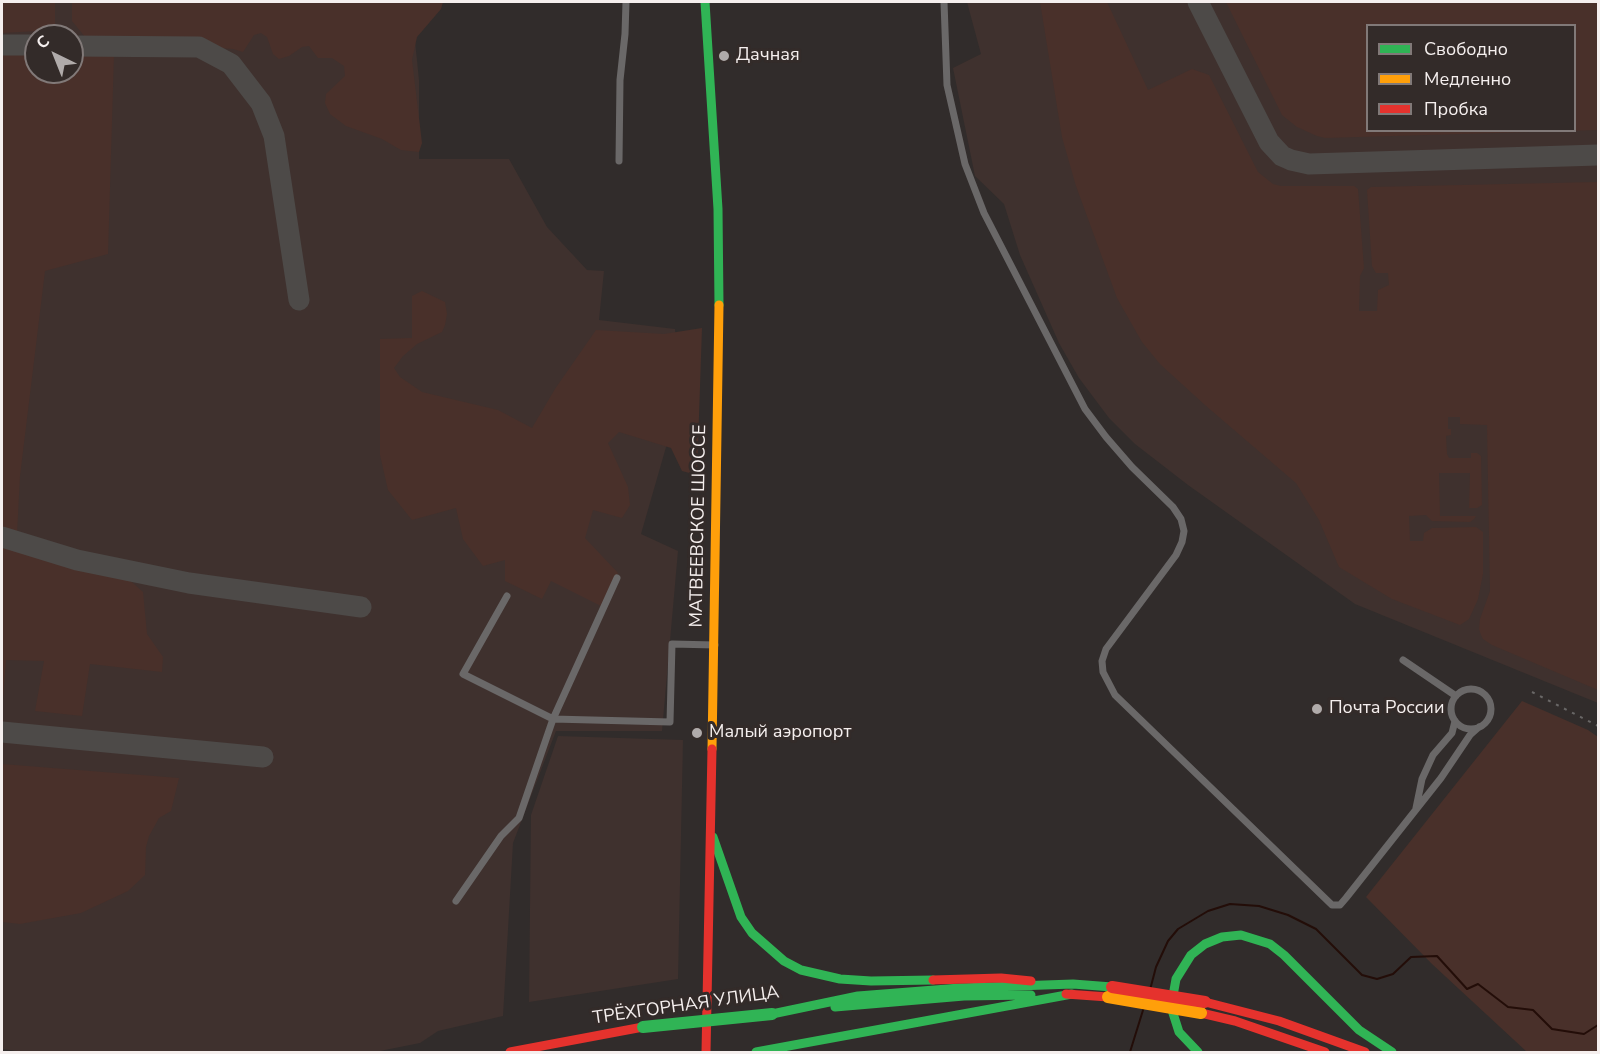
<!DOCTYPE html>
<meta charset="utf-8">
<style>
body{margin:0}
#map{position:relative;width:1600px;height:1054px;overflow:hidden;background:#312c2b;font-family:"Nunito Sans",sans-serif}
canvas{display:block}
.frame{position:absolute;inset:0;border:3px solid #f5efee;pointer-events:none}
.legend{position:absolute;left:1366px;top:24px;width:210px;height:108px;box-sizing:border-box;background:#332b29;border:2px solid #817978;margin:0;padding:8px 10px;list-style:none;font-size:18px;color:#f5efee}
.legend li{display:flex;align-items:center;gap:12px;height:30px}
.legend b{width:30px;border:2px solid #817978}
.north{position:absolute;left:24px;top:24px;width:60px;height:60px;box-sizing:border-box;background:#332b29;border:2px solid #817978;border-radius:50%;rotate:317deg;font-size:16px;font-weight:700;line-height:24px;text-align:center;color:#f5efee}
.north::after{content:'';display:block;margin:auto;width:21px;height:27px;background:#b0abaa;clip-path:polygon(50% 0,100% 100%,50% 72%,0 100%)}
</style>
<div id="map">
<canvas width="1600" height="1054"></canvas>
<div class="frame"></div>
<ul class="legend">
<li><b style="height:8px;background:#30b455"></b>Свободно</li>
<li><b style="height:8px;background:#ff9f0a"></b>Медленно</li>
<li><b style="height:8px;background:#e5322d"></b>Пробка</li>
</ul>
<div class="north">С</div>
</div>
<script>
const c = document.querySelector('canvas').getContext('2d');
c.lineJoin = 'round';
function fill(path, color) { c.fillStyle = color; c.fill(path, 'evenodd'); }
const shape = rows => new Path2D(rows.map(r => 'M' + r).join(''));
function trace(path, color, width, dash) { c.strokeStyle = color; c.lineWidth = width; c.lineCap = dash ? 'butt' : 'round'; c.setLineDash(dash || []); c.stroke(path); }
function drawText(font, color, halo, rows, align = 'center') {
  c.font = font + ' "Nunito Sans",sans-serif'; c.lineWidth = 6; c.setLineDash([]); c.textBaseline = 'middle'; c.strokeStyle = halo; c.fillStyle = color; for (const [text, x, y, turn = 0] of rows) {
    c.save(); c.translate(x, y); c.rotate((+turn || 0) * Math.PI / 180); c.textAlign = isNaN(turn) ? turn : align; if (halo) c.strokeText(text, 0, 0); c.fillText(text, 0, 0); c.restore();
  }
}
fill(shape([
 [2,2,411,2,419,80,419,159,509,159,547,227,587,270,604,271,599,320,675,329,675,416,641,534,678,551,662,731,556,731,513,843,503,1016,438,1031,420,1043,375,1052,24,1052,2,1049],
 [36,36,72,36,72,72,36,72],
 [967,2,1598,2,1598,703,1355,604,1188,485,1135,444,1109,418,1079,378,1059,343,1020,255,1004,204,975,176,953,68,981,54],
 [1368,26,1574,26,1574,130,1368,130],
 [558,736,683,740,678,979,529,1002,531,815]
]), '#3f312e');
fill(shape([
 [2,2,55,2,55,30,2,33],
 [72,2,443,2,441,9,417,37,412,60,422,143,419,152,401,150,382,139,346,126,330,114,325,103,326,94,345,76,344,66,332,58,318,58,309,46,302,47,289,56,279,59,273,54,267,37,261,33,254,35,243,52,233,49,86,38,72,21],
 [1040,2,1107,2,1148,90,1192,69,1209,75,1258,172,1273,184,1281,186,1354,186,1358,189,1364,268,1360,276,1359,311,1377,311,1378,290,1389,285,1388,273,1376,273,1372,266,1367,190,1371,187,1598,182,1598,690,1492,645,1483,639,1481,635,1479,629,1480,619,1490,591,1487,425,1460,424,1460,417,1448,417,1448,429,1451,429,1451,435,1446,436,1447,454,1449,458,1471,458,1471,453,1477,453,1481,456,1482,505,1477,508,1469,508,1470,473,1439,473,1440,516,1476,516,1474,519,1470,522,1432,521,1426,515,1409,516,1410,541,1423,541,1424,533,1432,528,1476,527,1483,532,1483,574,1478,599,1469,619,1460,625,1392,599,1339,567,1319,520,1296,483,1205,405,1160,364,1142,342,1117,298,1076,186,1062,137],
 [1226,2,1598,2,1598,130,1325,138,1317,136,1297,127,1282,115],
 [1368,26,1574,26,1574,130,1368,130],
 [2,53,36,53,36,72,72,72,72,54,114,54,108,254,45,271,20,476,17,534,2,529],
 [422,291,445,302,447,314,445,325,442,332,417,344,403,356,394,368,400,377,422,392,498,410,532,428,555,389,596,330,664,334,702,328,697,475,682,471,671,448,619,432,608,443,628,487,630,505,622,518,593,510,585,538,618,573,601,606,551,581,542,599,505,581,505,560,483,566,463,539,456,508,412,520,388,490,380,455,380,339,412,338,412,296],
 [2,543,125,576,143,592,147,634,163,657,162,672,90,664,82,716,35,711,44,661,6,660,2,712],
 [1522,701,1588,730,1598,737,1598,1052,1527,1052,1432,964,1366,897],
 [2,764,179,778,171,811,159,818,149,836,146,847,145,875,128,891,81,913,20,924,2,922]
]), '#49302a');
trace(shape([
 [1150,990,1156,967,1168,941,1178,929,1208,911,1230,904,1259,906,1288,915,1316,929,1362,975,1377,979,1393,974,1411,957,1437,956,1467,989,1478,984,1508,1007,1533,1010,1552,1029,1584,1034,1598,1025],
 [1130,1052,1144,1007]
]), '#230d08', 2);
trace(shape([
 [1198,2,1269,142,1282,156,1291,160,1309,164,1598,155],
 [2,45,36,45],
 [72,46,199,47,231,64,261,103,274,136,299,300],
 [2,537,77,560,189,583,361,607],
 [2,732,263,757]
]), '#4d4a48', 21);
trace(shape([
 [944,2,947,85,965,164,984,213,1085,409,1106,437,1132,467,1173,507,1181,519,1184,531,1182,542,1176,555,1106,649,1102,661,1103,672,1115,695,1332,905,1340,905,1346,898,1441,778,1470,735,1479,727],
 [619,161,620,80,625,34,626,2],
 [507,596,463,674,553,719,617,578],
 [1403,660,1456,696],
 '1451 709a20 20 0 1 1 40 0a20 20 0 1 1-40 0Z',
 [1416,808,1422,779,1433,755,1452,733,1455,721],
 [456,901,501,836,519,818,553,719,670,722,672,644,715,645]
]), '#6a6868', 7);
trace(shape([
 [705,2,718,209,719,305],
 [713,837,741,917,752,933,784,961,801,970,840,979,871,981,933,980],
 [835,1007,964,996,1031,995],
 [772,1014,858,996,960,988,1073,984,1112,987],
 [756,1052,1072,994],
 [1198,1052,1179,1032,1171,1007,1176,979,1191,955,1205,944,1222,937,1241,935,1270,944,1284,955,1359,1030,1392,1052]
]), '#30b455', 9);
trace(shape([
 [712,749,719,305]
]), '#ff9f0a', 9);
trace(shape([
 [933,980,1001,978,1031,981],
 [1066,994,1108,997],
 [1205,1002,1279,1021,1365,1052],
 [1201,1013,1235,1021,1325,1052],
 [510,1052,643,1027],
 [706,1052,712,749]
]), '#e5322d', 9);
trace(shape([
 [1532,692,1598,726]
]), '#696766', 2, [3, 6]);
trace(shape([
 [643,1027,772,1014]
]), '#30b455', 12);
trace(shape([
 [1108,997,1201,1013]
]), '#ff9f0a', 12);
trace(shape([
 [1112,987,1205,1002]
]), '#e5322d', 12);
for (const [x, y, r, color] of [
 [724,56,6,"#b0abaa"],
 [1317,709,6,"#b0abaa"],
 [697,733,6,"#b0abaa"]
]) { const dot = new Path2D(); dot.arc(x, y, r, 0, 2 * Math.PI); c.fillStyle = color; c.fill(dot); trace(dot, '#332b29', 2); }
drawText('18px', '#f5efee', '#332b29', [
 ["Дачная",736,56],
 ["Почта России",1329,709],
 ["Малый аэропорт",709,733]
], 'left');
drawText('18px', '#f5efee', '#332b29', [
 ["МАТВЕЕВСКОЕ ШОССЕ",699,526,-89],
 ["ТРЁХГОРНАЯ УЛИЦА",686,1006,-8]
]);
</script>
